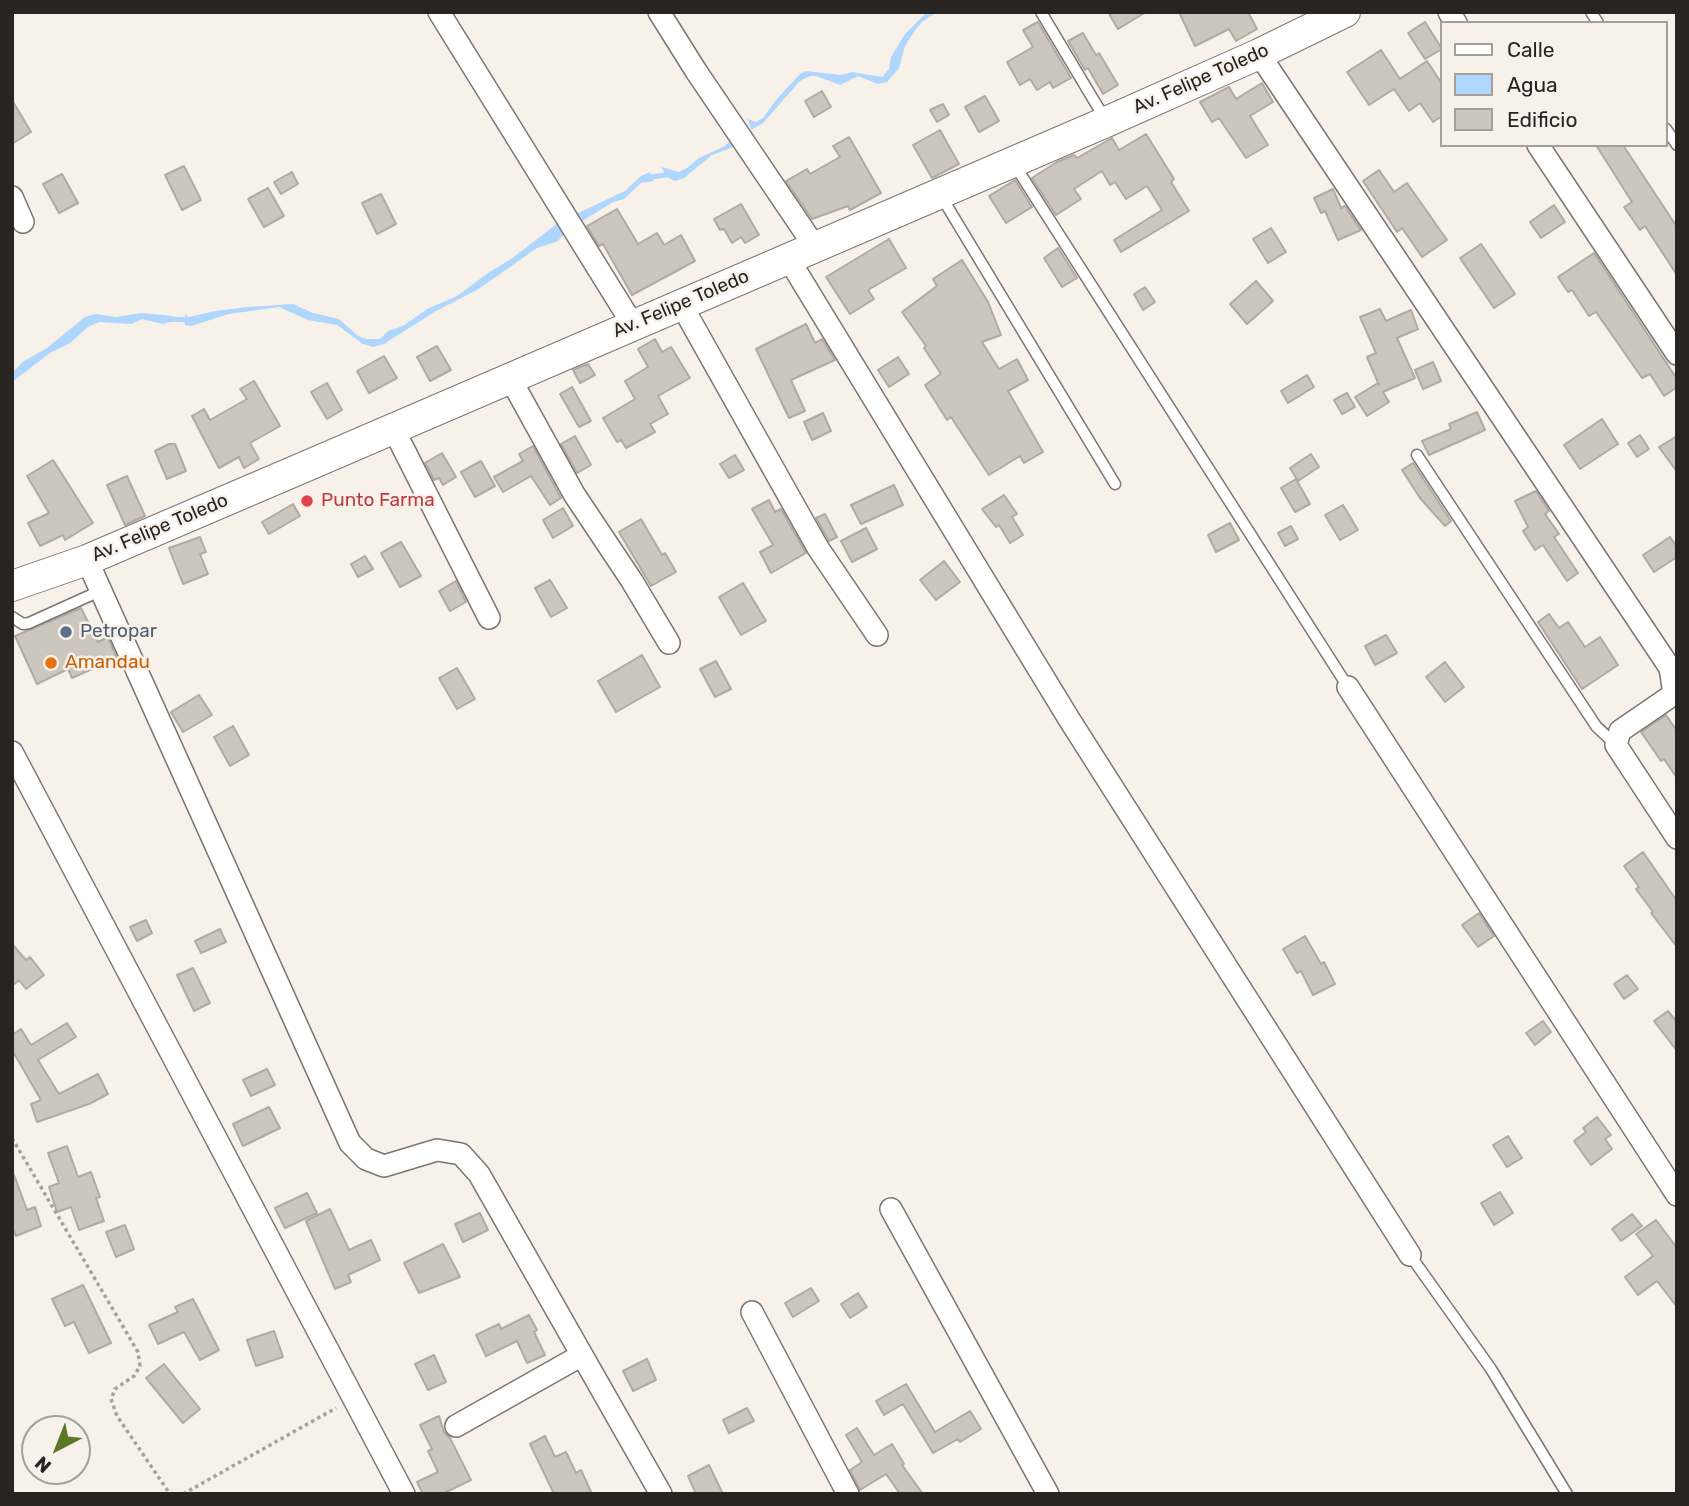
<!DOCTYPE html>
<style>
body{margin:0}
#map{position:relative;width:1689px;height:1506px;overflow:hidden;background:#f8f1e9;font-family:Rubik,sans-serif}
canvas{display:block}
.frame{position:absolute;inset:0;border:14px solid #272422;pointer-events:none}
.legend{position:absolute;left:1440px;top:21px;width:228px;height:126px;box-sizing:border-box;background:#f8f1e9;border:2px solid #a49f99;margin:0;padding:9px 12px;list-style:none;font-size:21px;color:#272422}
.legend li{display:flex;align-items:center;gap:14px;height:35px}
.legend b{width:35px;border:2px solid #a49f99}
.north{position:absolute;left:21px;top:1415px;width:70px;height:70px;box-sizing:border-box;background:#f8f1e9;border:2px solid #a49f99;border-radius:50%;rotate:222deg;font-size:19px;font-weight:700;line-height:28px;text-align:center;color:#272422}
.north::after{content:'';display:block;margin:auto;width:24px;height:32px;background:#5e7627;clip-path:polygon(50% 0,100% 100%,50% 72%,0 100%)}
</style>
<div id="map">
<canvas width="1689" height="1506"></canvas>
<div class="frame"></div>
<ul class="legend">
<li><b style="height:9px;background:#fff"></b>Calle</li>
<li><b style="height:19px;background:#afd6fc"></b>Agua</li>
<li><b style="height:19px;background:#cdc6bf"></b>Edificio</li>
</ul>
<div class="north">N</div>
</div>
<script>
const c = document.querySelector('canvas').getContext('2d');
c.lineJoin = 'round';
function fill(path, color) { c.fillStyle = color; c.fill(path, 'evenodd'); }
const shape = rows => new Path2D(rows.map(r => 'M' + r).join(''));
function trace(path, color, width, dash) { c.strokeStyle = color; c.lineWidth = width; c.lineCap = dash ? 'butt' : 'round'; c.setLineDash(dash || []); c.stroke(path); }
function drawText(font, color, halo, rows, align = 'center') {
  c.font = font + ' Rubik,sans-serif'; c.lineWidth = 5; c.setLineDash([]); c.textBaseline = 'middle'; c.strokeStyle = halo; c.fillStyle = color; for (const [text, x, y, turn = 0] of rows) {
    c.save(); c.translate(x, y); c.rotate((+turn || 0) * Math.PI / 180); c.textAlign = isNaN(turn) ? turn : align; if (halo) c.strokeText(text, 0, 0); c.fillText(text, 0, 0); c.restore();
  }
}
fill(shape([
 [927,12,937,12,922,22,916,29,905,46,899,68,887,82,878,84,858,76,840,85,816,76,810,76,800,81,763,123,751,130,748,119,756,122,763,118,776,100,800,74,806,71,841,75,852,72,882,77,889,69,891,57,905,34],
 [735,135,739,145,712,155,684,178,675,181,667,177,661,167,679,172,687,168,699,158,725,146],
 [650,172,654,181,641,183,624,199,613,202,581,222,574,215,625,191,641,176],
 [558,223,564,234,558,241,537,248,477,290,436,311,384,344,373,347,363,344,337,325,308,320,279,307,229,314,191,326,185,325,185,314,189,317,215,311,248,307,293,304,313,313,339,319,358,336,366,339,380,339,388,331,403,326,427,309,457,296,488,273,511,259],
 [142,313,173,316,173,321,163,324,142,319,132,324,99,322,88,327,70,343,50,353,12,382,12,373,24,361,47,348,85,317,95,314,116,317]
]), '#afd6fc');
trace(shape([
 [646,178,671,174],
 [166,319,191,320]
]), '#afd6fc', 5);
const building = shape([
 [1108,12,1146,12,1118,29,1108,12],
 [1179,12,1248,12,1257,29,1236,41,1229,29,1195,46,1179,12],
 [1038,22,1071,78,1053,88,1050,82,1037,90,1030,79,1020,85,1007,62,1033,47,1023,30,1038,22],
 [1425,22,1442,49,1425,59,1408,33,1425,22],
 [1083,33,1096,55,1099,53,1118,85,1103,94,1088,68,1085,70,1068,41,1083,33],
 [1381,50,1400,79,1427,61,1442,84,1442,116,1433,122,1420,103,1409,111,1394,89,1369,105,1347,72,1381,50],
 [1262,83,1273,102,1250,116,1268,145,1246,158,1219,118,1212,122,1200,102,1229,87,1236,99,1262,83],
 [822,91,831,107,814,117,805,101,822,91],
 [985,96,999,121,979,132,965,107,985,96],
 [12,100,31,132,12,144,12,100],
 [943,104,949,115,937,122,930,110,943,104],
 [940,130,959,164,932,178,913,145,940,130],
 [1146,134,1174,179,1171,182,1189,211,1121,252,1114,240,1162,210,1147,186,1126,199,1115,182,1110,185,1102,171,1074,189,1081,199,1056,215,1032,178,1057,162,1074,155,1077,158,1112,138,1119,150,1146,134],
 [849,137,881,193,850,210,848,206,812,219,786,181,807,169,810,174,840,157,833,146,849,137],
 [1596,145,1623,145,1677,227,1677,275,1645,226,1640,230,1624,207,1632,202,1596,145],
 [184,166,201,200,182,210,165,175,184,166],
 [1379,170,1394,192,1407,183,1447,240,1422,257,1402,228,1397,232,1363,181,1379,170],
 [292,172,298,184,281,194,274,182,292,172],
 [62,174,78,203,59,213,43,184,62,174],
 [1015,180,1032,207,1006,223,989,196,1015,180],
 [268,188,284,216,264,227,248,199,268,188],
 [1333,189,1341,208,1345,206,1361,230,1338,240,1325,211,1321,213,1314,198,1333,189],
 [381,194,396,224,377,234,362,203,381,194],
 [741,204,759,235,745,243,741,237,732,243,724,229,720,230,714,219,741,204],
 [1554,205,1565,222,1541,238,1530,222,1554,205],
 [617,209,638,244,657,233,664,245,681,235,695,261,632,295,603,244,599,246,587,226,617,209],
 [1271,228,1286,252,1268,263,1253,239,1271,228],
 [889,239,906,268,868,290,874,299,850,314,826,277,889,239],
 [1481,244,1515,294,1494,308,1460,258,1481,244],
 [1058,248,1077,278,1062,287,1044,258,1058,248],
 [1594,253,1677,379,1677,387,1664,396,1650,374,1642,378,1596,312,1589,316,1572,290,1568,292,1558,277,1594,253],
 [962,260,988,302,1001,335,982,342,999,369,1017,359,1028,380,1008,391,1043,452,1024,463,1020,456,989,475,951,417,947,420,925,385,941,374,924,348,926,346,902,312,937,286,933,279,962,260],
 [1256,281,1273,301,1247,324,1230,304,1256,281],
 [1145,287,1155,302,1143,310,1134,294,1145,287],
 [1380,309,1386,321,1411,310,1418,329,1397,338,1415,378,1383,392,1389,402,1367,416,1355,397,1378,383,1379,385,1367,357,1376,353,1360,317,1380,309],
 [806,324,815,343,822,339,835,360,791,380,805,411,789,418,756,349,806,324],
 [655,339,662,352,671,347,690,378,658,396,668,414,650,424,655,432,626,448,621,440,617,442,603,418,635,399,625,381,648,367,638,349,655,339],
 [437,346,451,370,430,381,417,357,437,346],
 [384,356,397,378,369,393,357,371,384,356],
 [898,357,909,374,889,387,878,370,898,357],
 [1433,362,1441,381,1423,389,1415,370,1433,362],
 [588,364,595,375,580,383,573,370,588,364],
 [1307,375,1314,387,1288,403,1281,391,1307,375],
 [254,381,280,426,250,443,259,459,244,468,239,457,219,468,192,416,204,409,210,420,247,399,240,389,254,381],
 [327,383,342,410,327,419,311,392,327,383],
 [572,387,591,421,579,427,560,394,572,387],
 [1347,393,1355,407,1342,414,1334,400,1347,393],
 [1477,412,1485,430,1429,455,1422,441,1451,429,1449,424,1477,412],
 [823,413,831,431,812,440,804,422,823,413],
 [1602,419,1618,444,1580,469,1564,445,1602,419],
 [1640,435,1649,449,1637,457,1628,443,1640,435],
 [575,436,591,465,577,473,561,444,575,436],
 [1677,436,1677,472,1659,447,1677,436],
 [169,444,175,444,186,471,167,479,155,451,169,444],
 [533,446,561,498,550,505,531,476,503,492,494,477,523,461,519,454,533,446],
 [442,453,456,477,443,485,439,478,434,480,425,463,442,453],
 [1311,454,1319,467,1298,481,1290,468,1311,454],
 [735,455,744,470,729,478,720,464,735,455],
 [53,460,93,523,65,540,63,535,40,546,28,523,49,513,27,476,53,460],
 [481,461,495,486,475,497,461,472,481,461],
 [1413,463,1451,521,1445,526,1420,498,1402,470,1413,463],
 [127,476,145,516,125,525,107,485,127,476],
 [1296,479,1310,504,1295,512,1281,488,1296,479],
 [894,485,903,505,861,524,851,505,894,485],
 [1536,491,1549,511,1545,514,1559,534,1554,537,1578,573,1567,581,1543,545,1535,550,1523,531,1528,527,1515,501,1536,491],
 [1004,495,1017,514,1012,517,1023,535,1010,543,999,525,996,527,982,509,1004,495],
 [769,500,775,512,781,509,806,553,771,573,760,552,773,545,752,509,769,500],
 [293,504,300,516,269,534,262,522,293,504],
 [1343,505,1358,530,1340,540,1325,515,1343,505],
 [563,508,573,526,553,538,543,520,563,508],
 [825,514,837,537,829,541,816,518,825,514],
 [641,519,662,555,665,553,676,572,651,586,619,532,641,519],
 [1230,523,1239,540,1216,552,1208,535,1230,523],
 [1291,526,1298,539,1285,546,1278,533,1291,526],
 [866,528,877,549,852,562,841,541,866,528],
 [200,537,206,552,200,554,208,574,183,584,169,548,200,537],
 [1670,537,1677,547,1677,557,1654,572,1643,555,1670,537],
 [401,542,421,576,400,587,381,553,401,542],
 [365,556,373,569,358,577,351,564,365,556],
 [944,561,960,582,936,600,920,580,944,561],
 [550,580,567,608,551,617,535,588,550,580],
 [456,581,466,602,450,611,439,591,456,581],
 [743,583,766,621,741,635,719,597,743,583],
 [81,608,98,642,108,637,117,658,72,678,68,669,37,684,15,636,81,608],
 [1549,614,1559,628,1568,622,1585,647,1600,637,1618,665,1582,689,1538,622,1549,614],
 [1386,635,1397,653,1375,665,1365,646,1386,635],
 [642,655,660,687,616,712,598,681,642,655],
 [716,661,731,689,715,697,700,669,716,661],
 [1445,662,1464,687,1445,702,1426,677,1445,662],
 [457,668,475,699,457,709,439,678,457,668],
 [199,695,212,715,183,732,171,712,199,695],
 [1666,715,1677,731,1677,778,1664,759,1661,761,1641,732,1666,715],
 [233,726,249,755,230,766,214,737,233,726],
 [1643,852,1677,901,1677,947,1651,913,1653,912,1636,889,1639,887,1624,866,1643,852],
 [1479,913,1494,936,1478,947,1462,925,1479,913],
 [146,920,152,933,137,941,130,927,146,920],
 [220,929,226,942,201,953,195,941,220,929],
 [1305,936,1321,964,1324,962,1335,984,1313,995,1301,971,1297,973,1283,949,1305,936],
 [12,944,26,960,30,957,44,975,26,989,19,980,12,986,12,944],
 [193,968,210,1003,194,1011,177,975,193,968],
 [1627,975,1638,989,1624,999,1614,984,1627,975],
 [1668,1011,1677,1022,1677,1051,1654,1021,1668,1011],
 [1543,1021,1551,1032,1535,1045,1526,1033,1543,1021],
 [67,1023,76,1037,38,1060,59,1094,98,1074,108,1094,89,1104,37,1122,31,1104,41,1100,12,1050,12,1035,21,1029,31,1045,67,1023],
 [267,1069,275,1085,251,1096,243,1080,267,1069],
 [269,1107,280,1128,243,1146,233,1124,269,1107],
 [1597,1117,1611,1135,1605,1139,1612,1149,1591,1165,1574,1141,1586,1132,1583,1128,1597,1117],
 [1508,1136,1522,1158,1507,1167,1493,1145,1508,1136],
 [67,1146,78,1177,91,1172,100,1197,96,1198,104,1221,79,1230,71,1207,57,1212,49,1187,59,1183,48,1153,67,1146],
 [12,1175,14,1175,27,1210,35,1207,41,1226,16,1236,12,1227,12,1175],
 [1500,1192,1513,1213,1494,1225,1481,1203,1500,1192],
 [307,1193,317,1213,285,1228,275,1208,307,1193],
 [330,1209,349,1250,371,1240,380,1260,348,1275,351,1282,335,1289,306,1221,330,1209],
 [480,1213,488,1230,463,1242,455,1224,480,1213],
 [1632,1214,1642,1226,1621,1241,1612,1229,1632,1214],
 [1656,1220,1677,1248,1677,1307,1657,1281,1638,1295,1625,1277,1653,1256,1636,1234,1656,1220],
 [125,1225,134,1249,116,1257,106,1232,125,1225],
 [443,1244,460,1277,419,1293,404,1263,443,1244],
 [83,1285,111,1343,89,1353,74,1322,65,1326,52,1299,83,1285],
 [811,1288,819,1301,793,1317,785,1303,811,1288],
 [858,1293,867,1307,850,1318,841,1304,858,1293],
 [193,1299,219,1350,200,1360,184,1332,158,1344,149,1325,178,1312,175,1307,193,1299],
 [529,1315,537,1330,534,1332,545,1355,527,1363,517,1341,486,1356,476,1335,499,1324,501,1329,529,1315],
 [274,1331,283,1357,256,1366,247,1340,274,1331],
 [434,1355,446,1382,428,1390,415,1364,434,1355],
 [647,1359,656,1380,633,1391,623,1371,647,1359],
 [164,1364,200,1409,183,1423,146,1378,164,1364],
 [906,1384,935,1432,970,1411,981,1429,960,1442,958,1439,933,1453,903,1404,884,1415,876,1401,906,1384],
 [747,1408,754,1421,729,1433,723,1420,747,1408],
 [439,1416,444,1432,450,1438,471,1480,442,1494,423,1494,417,1482,438,1472,428,1451,432,1449,420,1425,439,1416],
 [857,1428,874,1455,892,1444,904,1464,902,1465,923,1494,900,1494,886,1474,860,1490,850,1470,862,1462,846,1435,857,1428],
 [545,1436,555,1457,566,1452,576,1473,581,1470,592,1494,554,1494,530,1444,545,1436],
 [709,1465,723,1494,696,1494,688,1476,709,1465]
]);
fill(building, '#cdc6bf');
trace(building, '#b1aaa3', 2);
const lane = shape([
 [1041,12,1105,119],
 [1591,12,1598,23],
 [1666,129,1677,145],
 [1014,164,1348,687],
 [941,196,1115,484],
 [1417,455,1596,726,1616,745],
 [12,617,23,624,29,623,100,591],
 [1410,1255,1491,1369,1567,1494]
]);
const street = shape([
 [439,12,633,325],
 [659,12,696,71,815,247],
 [1449,12,1456,23],
 [1259,54,1670,668,1674,694,1620,731,1616,745,1677,838],
 [1538,145,1677,354],
 [12,197,23,222],
 [788,258,1069,719,1410,1255],
 [681,304,818,548,877,635],
 [510,378,574,494,632,581,669,643],
 [393,428,489,618],
 [87,560,350,1143,366,1159,384,1166,437,1150,461,1154,479,1174,661,1494],
 [1348,687,1677,1195],
 [12,752,404,1494],
 [891,1209,1048,1494],
 [752,1312,848,1494],
 [456,1426,582,1355]
]);
const secondary = shape([
 [12,586,87,560,309,465,1106,122,1259,54,1345,12]
]);
trace(lane, '#7c7670', 13);
trace(street, '#7c7670', 24);
trace(secondary, '#7c7670', 32);
trace(shape([
 [12,1138,138,1352,140,1366,134,1376,115,1389,111,1399,117,1416,170,1494],
 [183,1494,336,1408]
]), '#a6a19b', 3.5, [3.5, 3.5]);
trace(lane, '#fff', 10);
trace(street, '#fff', 21);
trace(secondary, '#fff', 30);
for (const [x, y, r, color] of [
 [307,501,7,"#e0444e"],
 [66,632,7,"#5c6f8a"],
 [51,663,7,"#e8710a"]
]) { const dot = new Path2D(); dot.arc(x, y, r, 0, 2 * Math.PI); c.fillStyle = color; c.fill(dot); trace(dot, '#f8f1e9', 2.5); }
drawText('19px', '#272422', '#f8f1e9', [
 ["Av. Felipe Toledo",1201,79,-24],
 ["Av. Felipe Toledo",681,304,-23],
 ["Av. Felipe Toledo",160,528,-23]
]);
drawText('19px', '#be3a42', '#f8f1e9', [
 ["Punto Farma",321,501]
], 'left');
drawText('19px', '#4e5e75', '#f8f1e9', [
 ["Petropar",80,632]
], 'left');
drawText('19px', '#c56008', '#f8f1e9', [
 ["Amandau",65,663]
], 'left');
</script>
